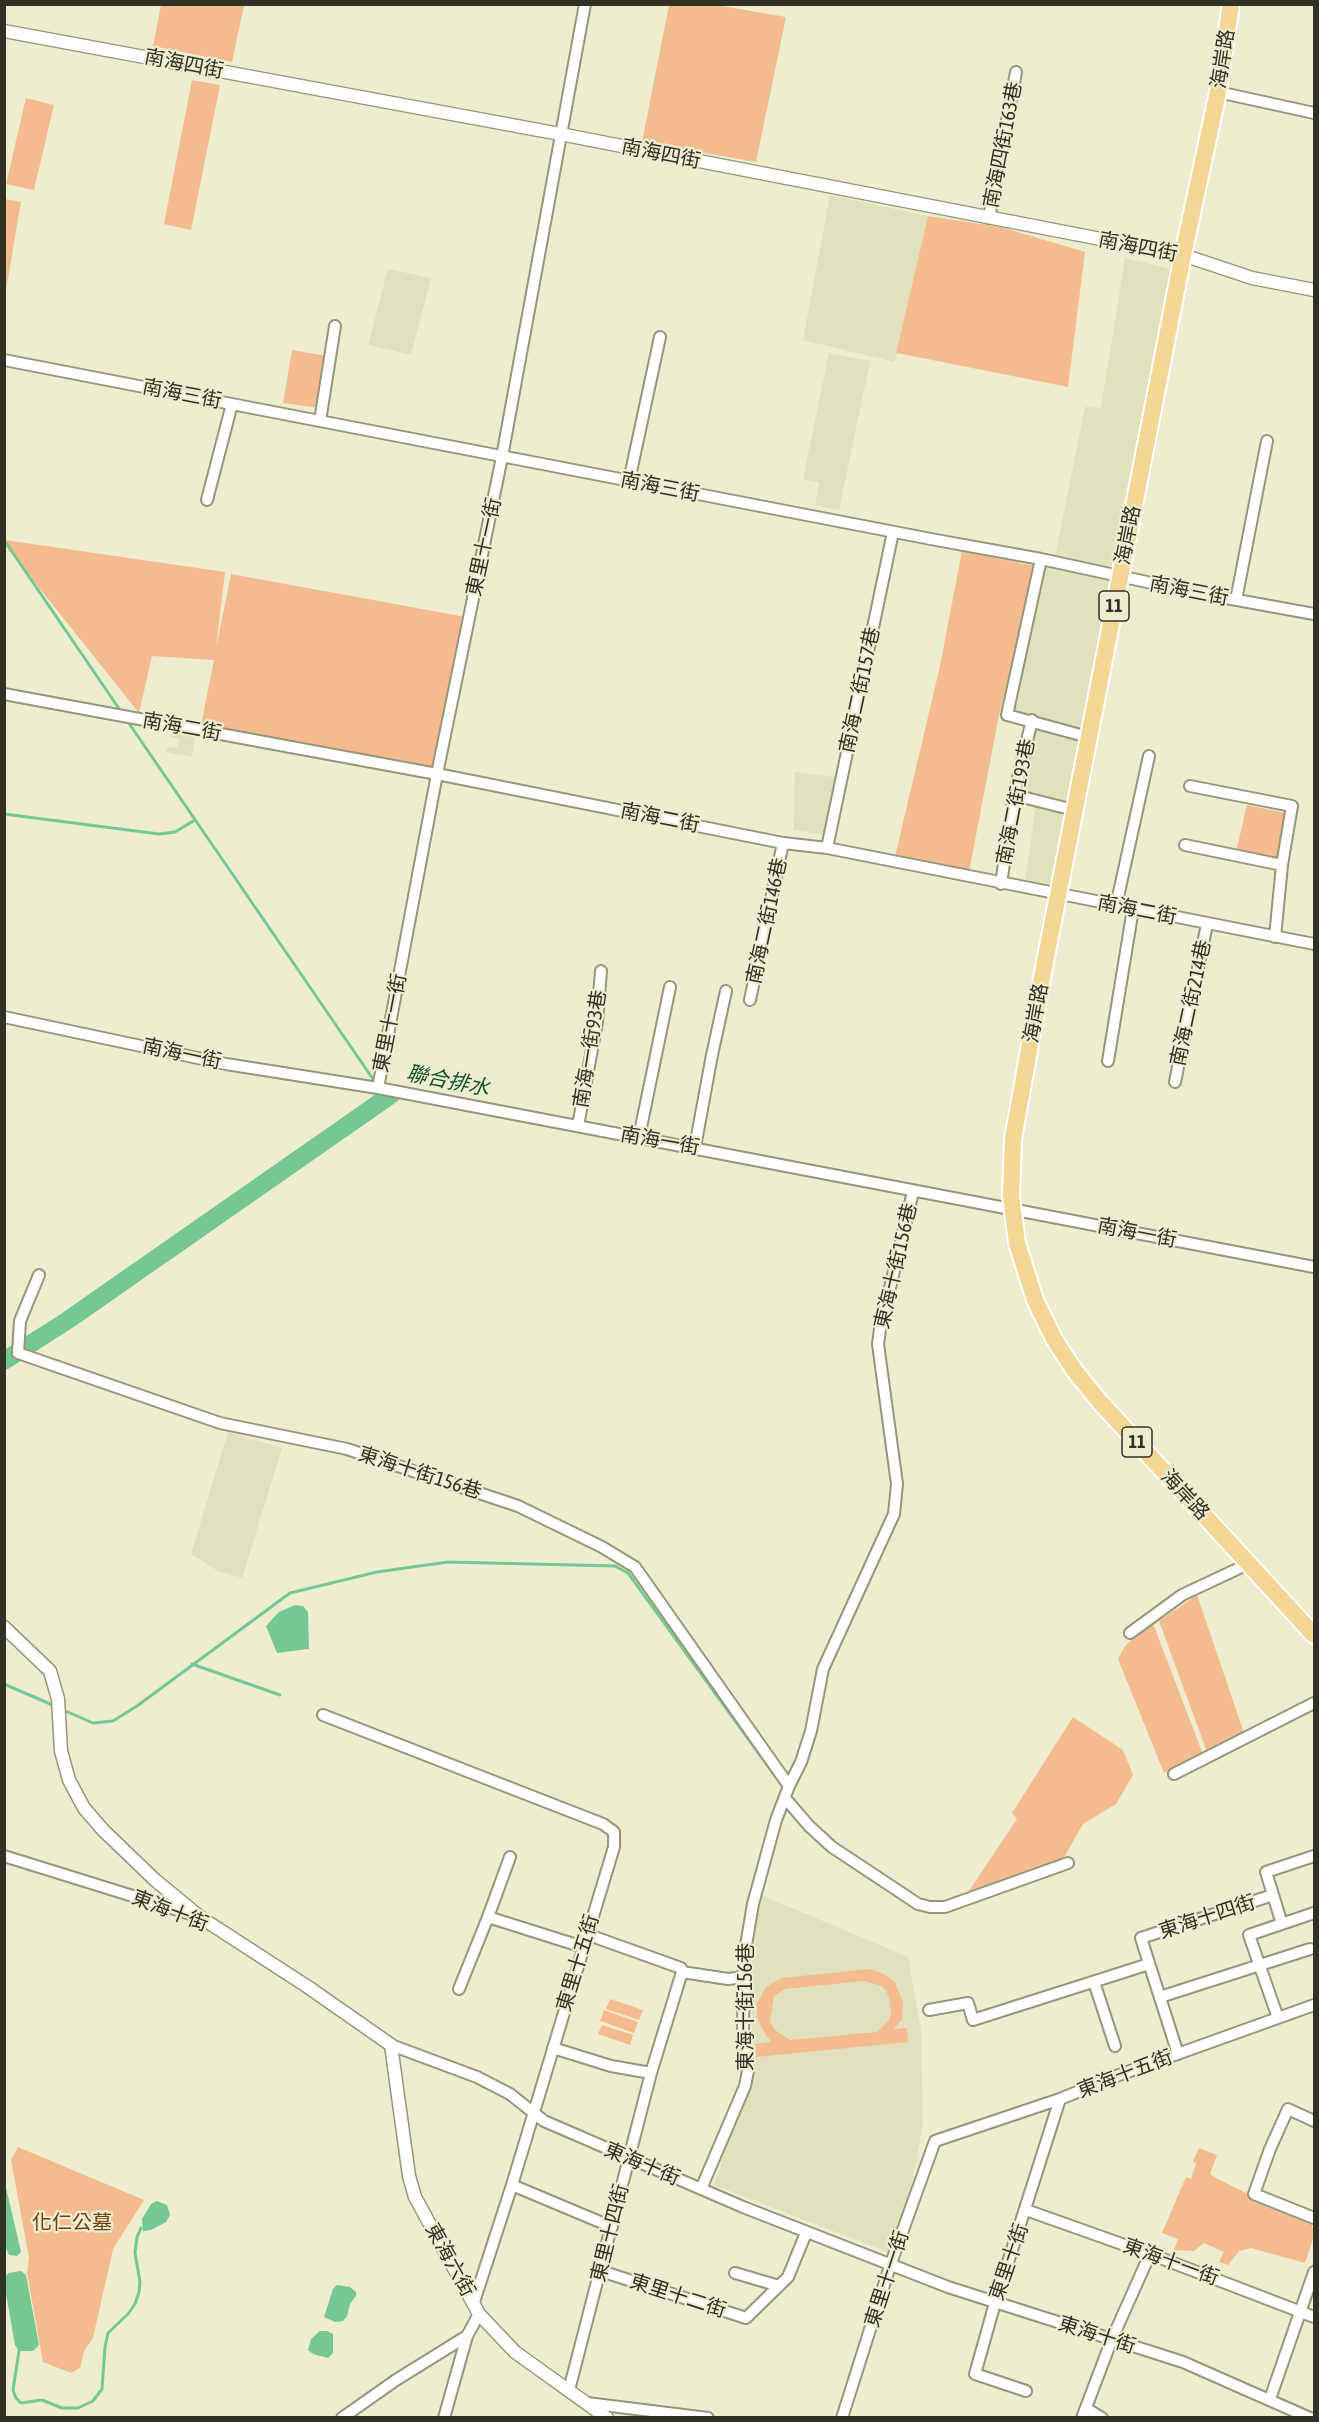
<!DOCTYPE html>
<meta charset="utf-8">
<style>
body{margin:0}
#map{position:relative;width:1319px;height:2422px;overflow:hidden;background:#eeedd0;font-family:"Asap Condensed",sans-serif}
canvas{display:block}
.frame{position:absolute;inset:0;border:6px solid #303025;pointer-events:none}
</style>
<div id="map">
<canvas width="1319" height="2422"></canvas>
<div class="frame"></div>
</div>
<script>
const c = document.querySelector('canvas').getContext('2d');
c.lineJoin = 'round';
function fill(path, color) { c.fillStyle = color; c.fill(path, 'evenodd'); }
const shape = rows => new Path2D(rows.map(r => 'M' + r).join(''));
function trace(path, color, width, dash) { c.strokeStyle = color; c.lineWidth = width; c.lineCap = dash ? 'butt' : 'round'; c.setLineDash(dash || []); c.stroke(path); }
function drawText(font, color, halo, rows, align = 'center') {
  c.font = font + ' "Asap Condensed","Noto Sans TC",sans-serif'; c.lineWidth = 4.5; c.setLineDash([]); c.textBaseline = 'middle'; c.strokeStyle = halo; c.fillStyle = color; for (const [text, x, y, turn = 0] of rows) {
    c.save(); c.translate(x, y); c.rotate((+turn || 0) * Math.PI / 180); c.textAlign = isNaN(turn) ? turn : align; if (halo) c.strokeText(text, 0, 0); c.fillText(text, 0, 0); c.restore();
  }
}
fill(shape([
 [830,195,928,216,894,362,803,340],
 [1125,258,1179,271,1120,571,1055,557,1085,407,1101,408],
 [388,269,431,278,411,355,368,345],
 [829,353,870,361,839,510,815,505,819,482,803,479],
 [1042,561,1116,578,1086,733,1010,712],
 [1034,723,1082,738,1066,805,1018,793],
 [172,729,196,733,192,757,166,752,167,747,178,748,179,739,170,737],
 [795,772,840,778,827,835,794,830],
 [1036,803,1065,810,1049,889,1025,883],
 [228,1432,282,1448,242,1578,218,1571,191,1554],
 [761,1895,908,1957,921,2030,923,2126,910,2192,890,2253,714,2185,752,2070,752,1955]
]), '#e2e1be');
fill(shape([
 [161,5,244,5,232,62,153,46],
 [669,5,716,5,786,17,756,162,642,142],
 [192,80,220,85,191,230,164,224],
 [26,98,54,105,34,190,6,184],
 [5,199,21,202,5,296,4,199],
 [928,216,1001,227,1085,252,1068,387,897,353,894,362],
 [292,350,327,356,319,408,283,403],
 [5,540,225,572,216,648,231,574,466,617,443,768,201,725,214,660,152,656,139,713,5,545],
 [962,551,1039,567,999,715,968,877,894,861,940,666],
 [1247,805,1286,813,1280,859,1236,852],
 [1197,1595,1244,1733,1207,1752,1159,1621],
 [1152,1621,1204,1757,1164,1773,1118,1659,1125,1646],
 [1073,1717,1123,1750,1133,1775,1116,1804,1083,1824,1062,1861,967,1894,1017,1819,1012,1813],
 [870,1969,884,1974,895,1982,903,2002,902,2019,894,2029,907,2028,908,2042,756,2057,755,2044,771,2042,764,2032,757,2017,757,2003,766,1987,782,1978],
 [864,1981,881,1986,886,1990,890,2001,891,2012,889,2020,877,2032,790,2040,775,2030,770,2022,774,1996,785,1989],
 [610,1999,643,2010,639,2020,606,2009],
 [604,2010,638,2022,634,2033,600,2021],
 [602,2025,633,2035,630,2045,598,2034],
 [18,2147,144,2200,113,2249,93,2338,84,2351,80,2368,71,2373,43,2362,27,2273,29,2258,11,2160],
 [1199,2148,1217,2155,1210,2174,1216,2178,1258,2199,1311,2219,1314,2236,1305,2263,1251,2248,1239,2251,1228,2265,1219,2262,1224,2252,1204,2243,1194,2251,1174,2250,1178,2239,1162,2233,1186,2177,1191,2179,1196,2164,1193,2161]
]), '#f4bb8f');
fill(shape([
 [295,1605,303,1606,308,1612,309,1649,277,1653,266,1626,279,1612],
 [4,2179,21,2252,17,2256,9,2255,5,2246],
 [157,2201,167,2205,170,2215,166,2222,151,2230,143,2231,142,2219,151,2204],
 [21,2271,26,2275,39,2345,33,2351,19,2351,15,2345,5,2288,5,2278,8,2273],
 [337,2285,350,2287,356,2292,356,2296,350,2304,347,2316,343,2321,335,2322,324,2317,333,2289],
 [320,2331,327,2331,333,2334,333,2353,328,2358,313,2354,308,2350,311,2339]
]), '#75c890');
trace(shape([
 [4,540,122,713],
 [126,719,375,1082],
 [4,814,159,834,175,832,195,820],
 [192,1664,280,1695],
 [4,1684,55,1706],
 [61,1709,93,1723,113,1721,137,1706,290,1593,377,1572,448,1562,615,1566,628,1573,781,1784],
 [19,2351,13,2390,16,2398,21,2403,42,2400,62,2408,78,2408,93,2401,102,2389,105,2347,108,2333,128,2314,135,2304,139,2292,140,2282,135,2253,137,2237,141,2228]
]), '#75c890', 3);
trace(shape([
 [4,1361,68,1320,392,1094]
]), '#75c890', 18);
const minor = shape([
 [1218,92,1314,113],
 [989,218,1016,72],
 [4,360,936,540,1041,559,1193,592,1314,614],
 [320,421,335,326],
 [629,481,660,337],
 [207,500,232,404],
 [1041,559,1007,715,1088,737],
 [1236,600,1267,441],
 [4,694,437,774,783,843,827,848,1314,944],
 [1190,786,1292,806,1282,865,1275,937],
 [1014,795,1074,810],
 [1185,845,1282,865],
 [827,848,893,532],
 [1001,884,1014,795,1032,720],
 [1116,906,1149,756],
 [750,1000,783,843],
 [4,1017,226,1064,378,1088,1314,1267],
 [1108,1061,1133,909],
 [1175,1082,1207,924],
 [378,1088,437,774,502,457,585,4],
 [578,1126,597,1022,601,971],
 [639,1137,670,987],
 [695,1147,712,1055,726,991],
 [39,1275,20,1321,18,1353,220,1423,347,1449,518,1506,602,1547,635,1567,789,1786],
 [1130,1633,1182,1595,1248,1564],
 [323,1715,603,1824,614,1832,614,1847,512,2185,474,2302],
 [1174,1774,1314,1703],
 [785,1798,809,1826,832,1847,918,1904,930,1907,945,1907,1068,1863],
 [4,1856,197,1916],
 [510,1857,488,1917,583,1947],
 [1282,1924,1266,1872,1314,1856],
 [586,1934,681,1968,682,1972],
 [682,1972,728,1979,745,1977],
 [1094,1982,1115,2046],
 [459,1989,488,1917],
 [1160,1997,1310,1949],
 [929,2010,968,2003,973,2020,1149,1964],
 [1278,2018,1249,1935,1314,1913],
 [391,2045,477,2077,510,2094,544,2121,743,2207,948,2287,1183,2362,1310,2418],
 [553,2048,611,2066,651,2073],
 [1178,2054,1141,1938,1273,1895],
 [1314,2121,1288,2109,1270,2149,1254,2194,1314,2218],
 [512,2185,612,2227],
 [701,2189,745,2086,748,2071,743,2032,744,1957,753,1904,776,1820,789,1786,801,1762,811,1731,823,1669,894,1514,897,1484,878,1344,880,1329,913,1192],
 [1026,2210,1150,2254,1314,2317],
 [601,2271,746,2318,788,2277,806,2233],
 [735,2273,779,2286],
 [569,2390,651,2073,682,1972],
 [1026,2391,975,2374,995,2303,1060,2099],
 [1270,2399,1314,2272],
 [587,2403,708,2418],
 [1087,2409,1102,2418],
 [342,2418,396,2380,467,2336],
 [444,2418,467,2336,479,2314],
 [842,2418,890,2266,935,2141,1060,2099,1119,2075,1314,2005],
 [1082,2418,1112,2339,1150,2254]
]);
const tertiary = shape([
 [4,31,560,134,1183,255,1252,278,1314,290],
 [4,1627,50,1671,58,1699,61,1751,69,1780,84,1808,103,1830,155,1880,200,1917,308,1987,391,2045,409,2176,415,2197,479,2314,515,2352,607,2418]
]);
const primary = shape([
 [1231,4,1218,92,1183,255,1044,967,1013,1139,1011,1196,1017,1243,1035,1300,1054,1339,1074,1370,1100,1402,1314,1635]
]);
trace(minor, '#96967b', 14);
trace(tertiary, '#96967b', 15);
trace(primary, '#fff', 20);
trace(minor, '#fff', 10);
trace(tertiary, '#fff', 12);
trace(primary, '#f5d694', 16);
for (const [x, y, w] of [
 [1114,606,30],
 [1137,1442,30]
]) { const box = new Path2D(); box.roundRect(x - w / 2, y - 15, w, 30, 4.5); c.fillStyle = '#eeedd0'; c.fill(box); trace(box, '#303025', 1.5); }
drawText('bold 18px', '#303025', null, [
 ["11",1114,606],
 ["11",1137,1442]
]);
drawText('20px', '#303025', '#eeedd0', [
 ["海岸路",1223,59,-81],
 ["南海四街",184,64,11],
 ["南海四街163巷",1003,145,-79],
 ["南海四街",661,154,11],
 ["南海四街",1138,247,11],
 ["南海三街",182,394,11],
 ["南海三街",660,487,11],
 ["海岸路",1128,535,-79],
 ["東里十一街",484,547,-78],
 ["南海三街",1189,591,11],
 ["南海二街157巷",860,690,-78],
 ["南海二街",182,727,10],
 ["南海二街193巷",1016,802,-79],
 ["南海二街",660,818,11],
 ["南海二街",1137,910,11],
 ["南海二街146巷",767,921,-78],
 ["南海二街214巷",1191,1003,-78],
 ["海岸路",1036,1013,-80],
 ["東里十一街",390,1023,-79],
 ["南海一街93巷",590,1049,-81],
 ["南海一街",182,1054,12],
 ["南海一街",660,1141,10],
 ["南海一街",1137,1233,11],
 ["東海十街156巷",896,1266,-77],
 ["東海十街156巷",420,1473,18],
 ["海岸路",1185,1495,47],
 ["東海十街",170,1911,21],
 ["東海十四街",1207,1917,-18],
 ["東里十五街",578,1963,-73],
 ["東海十街156巷",746,2007,-90],
 ["東海十五街",1125,2074,-21],
 ["東海十街",642,2164,23],
 ["東里十四街",610,2233,-76],
 ["東海六街",450,2260,61],
 ["東里十街",1009,2262,-71],
 ["東海十一街",1171,2262,20],
 ["東里十一街",887,2279,-72],
 ["東里十二街",678,2296,18],
 ["東海十街",1097,2335,18]
]);
drawText('20px', '#6d3e11', '#eeedd0', [
 ["化仁公墓",72,2223]
]);
drawText('italic 21px', '#11502c', '#eeedd0', [
 ["聯合排水",448,1081,11]
]);
</script>
